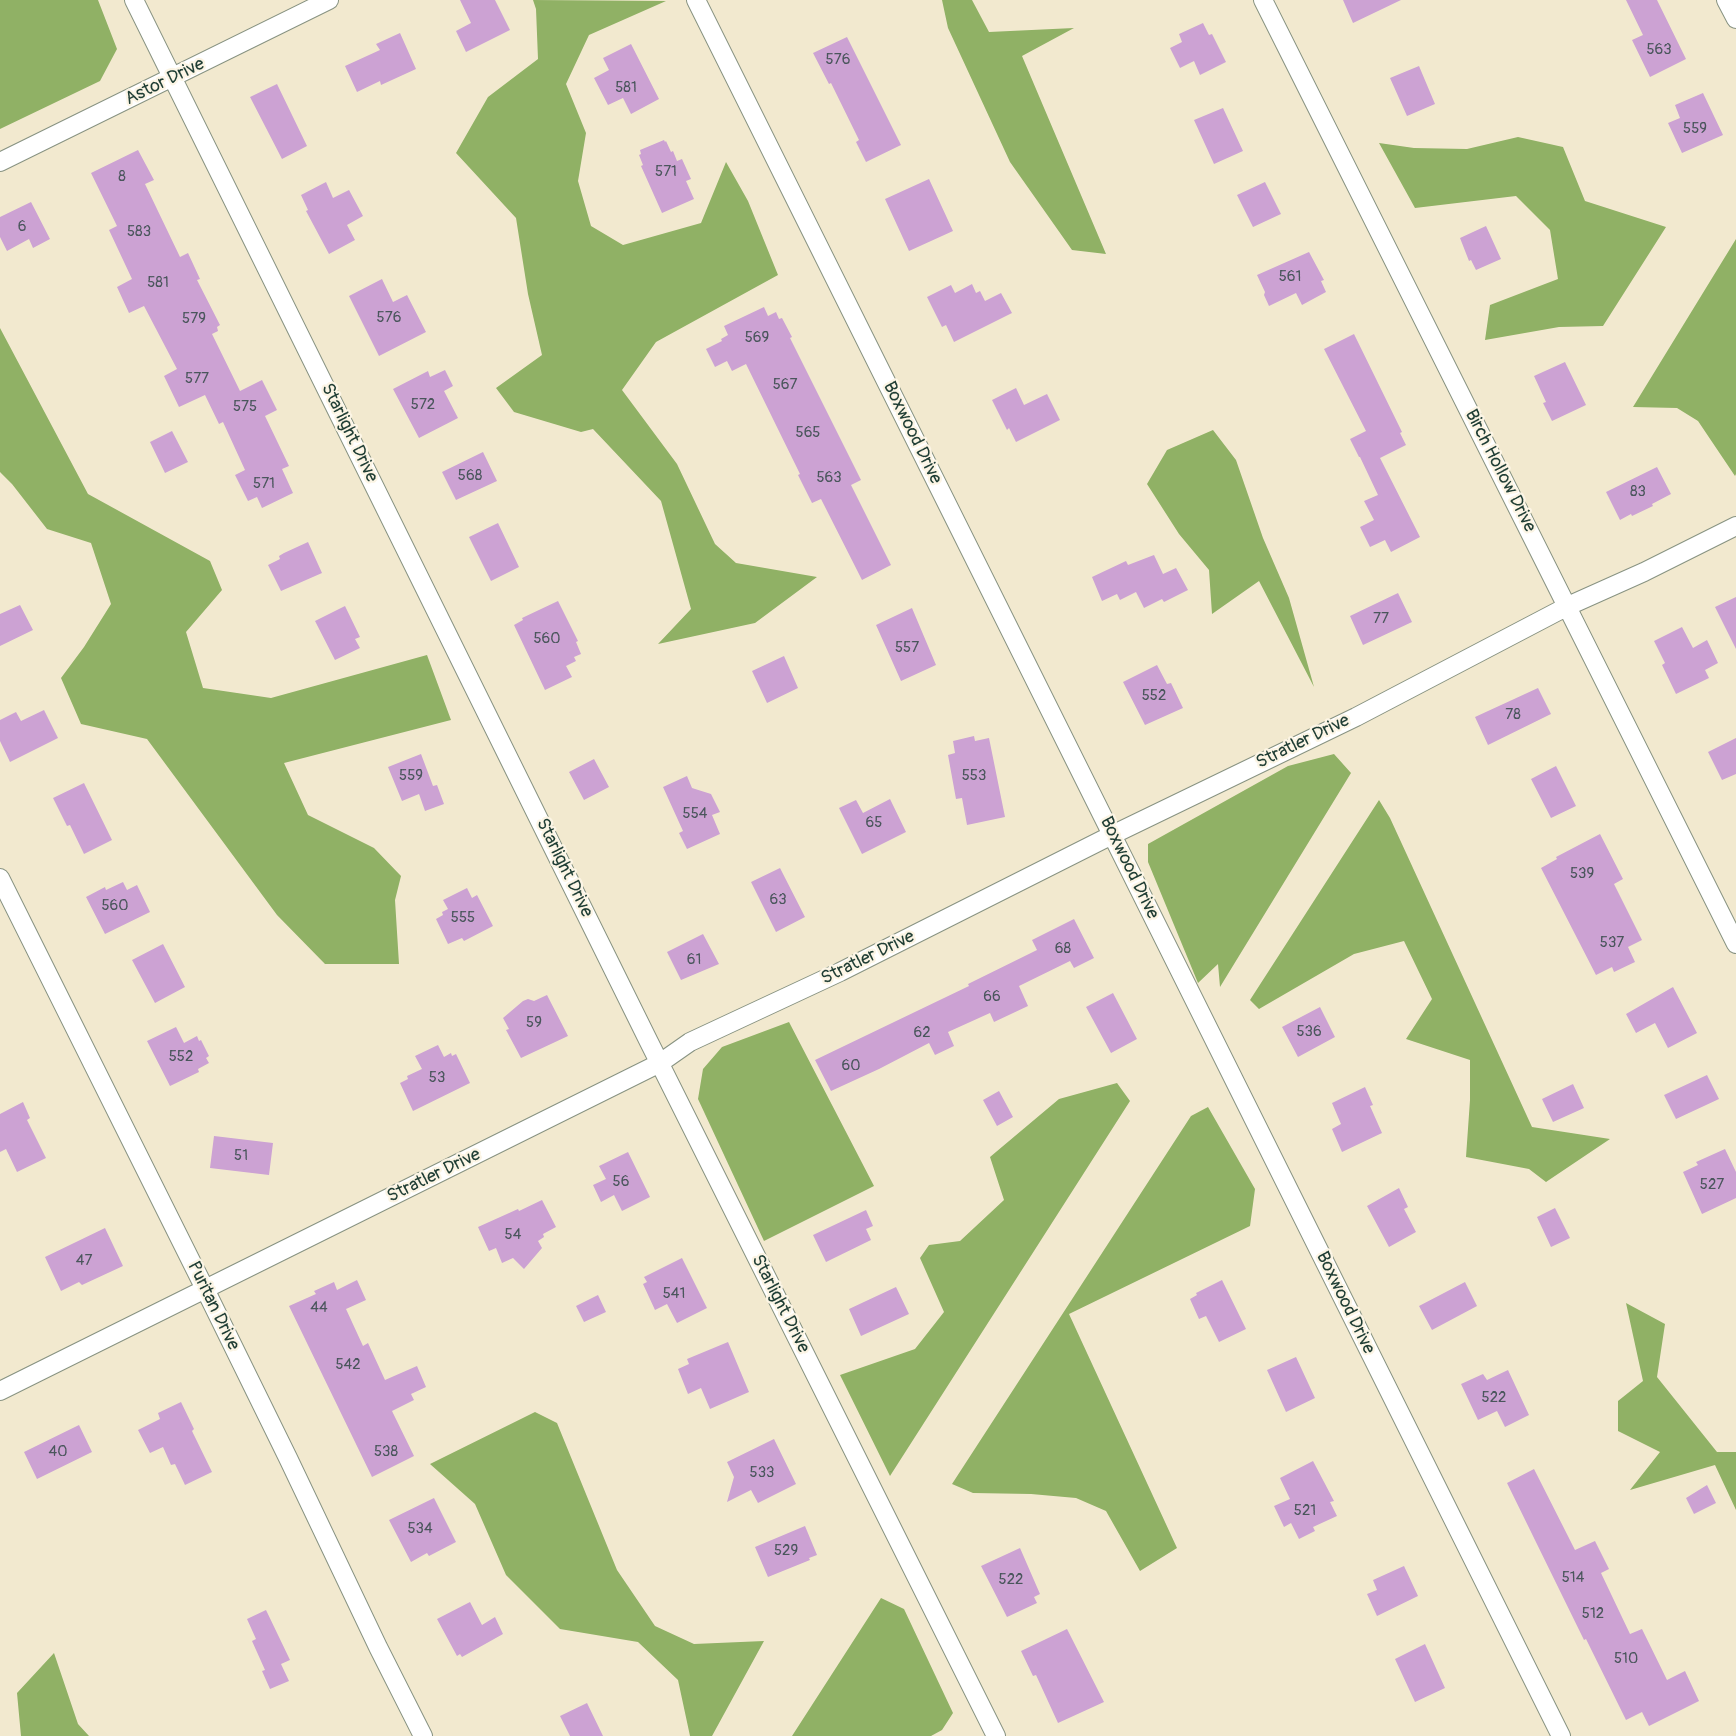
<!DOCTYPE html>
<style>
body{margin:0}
canvas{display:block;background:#f2e9cf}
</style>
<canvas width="1736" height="1736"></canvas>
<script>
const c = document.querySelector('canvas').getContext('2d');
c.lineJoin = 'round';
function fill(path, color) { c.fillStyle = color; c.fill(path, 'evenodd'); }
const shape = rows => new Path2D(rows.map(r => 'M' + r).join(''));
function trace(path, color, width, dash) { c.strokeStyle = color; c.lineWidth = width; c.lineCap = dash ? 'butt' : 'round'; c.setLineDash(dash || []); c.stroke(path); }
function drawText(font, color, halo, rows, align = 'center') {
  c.font = font + ' Pangolin,sans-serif'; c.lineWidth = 4.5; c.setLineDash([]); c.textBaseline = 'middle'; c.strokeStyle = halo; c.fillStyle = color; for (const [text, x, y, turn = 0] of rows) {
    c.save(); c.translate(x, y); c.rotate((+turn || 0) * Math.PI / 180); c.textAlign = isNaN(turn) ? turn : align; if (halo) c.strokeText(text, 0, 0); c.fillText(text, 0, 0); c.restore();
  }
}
fill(shape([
 [0,0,98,0,117,49,100,81,0,129],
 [533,0,666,1,589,35,566,84,586,133,578,181,591,226,623,245,701,223,726,162,748,201,778,275,656,342,622,390,677,464,715,544,736,563,817,577,755,623,658,644,691,609,661,501,593,429,581,432,514,412,496,388,542,355,528,294,516,218,456,153,488,97,538,59,536,9],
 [942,0,972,0,989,32,1074,28,1022,56,1106,254,1072,250,1010,162,948,28],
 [1518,137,1563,147,1585,201,1666,227,1603,326,1559,327,1485,340,1490,305,1558,279,1550,230,1516,196,1415,208,1379,143,1414,148,1467,149],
 [1736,239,1736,474,1735,476,1698,421,1677,408,1633,407],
 [0,328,88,494,210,561,222,590,186,632,203,688,271,698,427,655,451,720,284,763,308,815,374,848,401,876,395,900,399,964,325,964,277,915,147,739,81,724,61,678,84,647,111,604,91,543,47,529,12,484,0,472],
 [1213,430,1236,460,1263,538,1289,598,1314,687,1259,581,1212,614,1209,570,1179,534,1147,484,1167,450],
 [1334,754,1351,773,1220,987,1218,964,1198,983,1148,862,1148,844,1288,766],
 [1379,800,1390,818,1532,1127,1610,1139,1546,1182,1529,1169,1466,1157,1470,1100,1470,1060,1406,1039,1432,999,1404,941,1354,954,1259,1009,1250,1000],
 [789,1022,874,1186,764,1241,698,1099,703,1069,722,1047],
 [1117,1083,1130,1101,890,1476,840,1375,915,1349,944,1312,920,1258,929,1245,960,1241,1004,1200,990,1157,1059,1099],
 [1208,1107,1255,1189,1250,1226,1069,1314,1177,1548,1140,1571,1106,1511,1076,1498,1031,1494,973,1493,952,1484,1191,1116],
 [1626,1303,1665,1324,1657,1377,1717,1452,1736,1452,1736,1510,1715,1465,1630,1490,1660,1452,1618,1431,1618,1401,1643,1381],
 [535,1412,557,1423,617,1570,655,1626,694,1644,764,1641,712,1736,690,1736,678,1680,638,1642,560,1629,506,1575,475,1504,430,1464],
 [881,1598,904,1609,953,1713,942,1730,931,1736,792,1736],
 [54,1653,78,1724,89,1736,21,1736,17,1693]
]), '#90b165');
fill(shape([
 [460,0,495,0,510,30,466,52,456,31,471,23],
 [1343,0,1401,0,1353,23],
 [1626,0,1657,0,1686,59,1650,77,1632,40,1643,35],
 [1203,23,1209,35,1212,34,1226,62,1200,75,1194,61,1180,68,1170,48,1182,42,1179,34],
 [400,33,416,69,381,85,380,81,357,92,345,66,380,50,376,44],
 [847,37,901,145,866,162,856,142,859,140,831,83,829,84,813,53],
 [631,44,659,99,631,114,623,98,608,105,594,78,609,70,603,58],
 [1419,66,1435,104,1407,116,1390,78],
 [277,84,307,146,282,159,250,97],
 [1703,93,1723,135,1682,153,1668,123,1680,118,1675,105],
 [1223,108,1243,151,1214,164,1194,120],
 [664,140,665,142,666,141,671,152,673,151,677,161,682,159,691,179,686,181,694,199,662,213,641,166,643,165,639,155,641,154,640,150],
 [138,150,154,180,145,184,180,257,188,253,200,279,197,280,220,325,217,327,218,331,212,334,240,391,262,380,277,410,265,416,289,466,282,469,293,493,262,508,257,497,248,501,235,475,245,470,223,422,219,424,205,395,179,407,164,376,177,369,144,306,129,313,117,287,132,279,109,230,117,226,91,173],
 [929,179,953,231,909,251,885,199],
 [326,182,333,198,349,190,363,216,347,225,355,240,329,254,306,211,308,210,301,195],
 [1265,182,1281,214,1253,227,1237,195],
 [31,202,50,239,33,248,29,239,7,251,0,237,0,217],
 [1486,226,1501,259,1476,270,1471,260,1469,261,1460,238],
 [1309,252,1324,280,1321,281,1326,292,1302,305,1296,293,1269,306,1264,295,1265,292,1257,275],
 [382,279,393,302,407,295,426,332,379,356,349,296],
 [972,284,976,293,980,291,985,301,1001,293,1012,313,954,342,946,325,942,327,927,297,951,285,955,293],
 [764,307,768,316,776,312,779,319,782,318,792,337,790,338,861,480,851,485,891,565,862,580,821,499,812,503,798,475,800,474,746,364,732,371,727,361,715,367,706,349,722,341,721,339,728,335,724,326],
 [1354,334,1402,432,1400,433,1406,445,1380,458,1420,537,1391,552,1385,540,1370,547,1360,527,1374,520,1364,501,1378,495,1360,457,1359,457,1350,439,1366,431,1324,349],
 [1565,362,1586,405,1552,421,1543,403,1546,402,1534,376],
 [445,370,453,386,444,391,458,418,419,438,393,389,428,371,430,377],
 [1016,388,1024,405,1047,394,1060,420,1016,442,1009,428,1007,430,992,400],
 [172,431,188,462,165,473,150,442],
 [483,452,497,481,456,500,442,472],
 [1657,467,1671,494,1652,504,1653,506,1632,516,1631,514,1620,520,1606,492],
 [498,523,519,567,491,581,469,537],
 [308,542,322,573,281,591,268,565,280,559,279,556,284,553],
 [1154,555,1163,574,1176,568,1188,590,1164,602,1162,599,1144,608,1136,592,1120,600,1117,594,1102,601,1092,577,1126,561,1128,565],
 [1398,593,1412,622,1363,645,1350,616],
 [1736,597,1736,649,1715,607],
 [558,601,578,641,576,642,581,654,574,657,576,661,566,666,572,677,545,690,514,625,523,620,522,618],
 [20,605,33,630,0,646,0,614],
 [345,606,360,637,355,639,360,648,335,660,315,621],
 [912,608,936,665,901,681,876,625],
 [1682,627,1693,648,1707,640,1718,663,1705,670,1709,678,1676,694,1662,665,1665,663,1654,641],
 [784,656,798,688,767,703,752,671],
 [1157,665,1167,684,1171,683,1183,708,1145,725,1123,682],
 [1538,688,1551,714,1488,745,1475,717],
 [44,710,58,738,10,762,0,741,0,720,16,712,21,721],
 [974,736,975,741,989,738,1005,817,967,825,962,798,956,799,948,755,955,753,953,741],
 [1736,738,1736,774,1722,780,1708,752],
 [421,754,433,786,437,785,444,804,425,811,419,794,402,801,388,767],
 [594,759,609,787,584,800,569,772],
 [1556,766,1576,806,1551,818,1531,779],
 [687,776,692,788,711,794,720,812,712,815,720,834,687,849,679,833,683,831,663,787],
 [84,783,112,840,84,854,70,825,67,826,53,798],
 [890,799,906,832,862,854,839,808,856,800,863,813],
 [1600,834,1623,879,1614,884,1642,940,1628,947,1635,962,1614,972,1612,967,1596,975,1541,868,1557,859,1556,857],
 [780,868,805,917,776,932,751,882],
 [123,882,127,890,137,885,150,912,105,934,86,897,105,887,106,890],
 [467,888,472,898,477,895,493,926,464,941,462,938,448,944,436,919,443,915,442,912,448,909,443,900],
 [1074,919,1094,958,1074,968,1070,961,1019,986,1028,1006,994,1022,990,1013,948,1032,954,1046,935,1055,929,1043,879,1069,831,1091,815,1060,969,986,968,984,1037,950,1032,940],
 [703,934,719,964,681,980,667,952],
 [163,944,185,987,155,1003,132,960],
 [1673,987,1697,1033,1668,1048,1655,1023,1636,1033,1626,1014],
 [1113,993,1137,1039,1111,1053,1086,1007],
 [547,995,568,1036,521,1058,506,1030,509,1029,503,1018,523,1001,528,999,534,1001],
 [1320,1007,1335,1037,1298,1057,1282,1027],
 [176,1027,184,1043,197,1036,199,1041,201,1040,209,1056,206,1058,209,1063,198,1069,199,1072,170,1086,147,1041],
 [438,1045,444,1057,451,1053,452,1056,456,1054,470,1083,413,1111,400,1083,408,1079,407,1076,422,1069,415,1056],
 [1707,1075,1719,1099,1676,1119,1664,1095],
 [1573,1084,1584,1108,1553,1122,1542,1099],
 [1365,1087,1373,1105,1370,1106,1382,1133,1342,1152,1332,1129,1341,1124,1332,1103],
 [999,1091,1013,1117,997,1126,983,1100],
 [23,1102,30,1118,27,1120,46,1158,17,1172,6,1149,0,1152,0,1114],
 [214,1136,273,1143,269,1175,210,1168],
 [1725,1149,1736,1172,1736,1198,1702,1214,1683,1172,1698,1165,1696,1162],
 [628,1152,650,1197,622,1211,614,1195,601,1202,593,1185,606,1179,599,1166],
 [1399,1188,1408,1207,1404,1209,1416,1232,1389,1247,1367,1206],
 [542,1200,556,1227,543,1234,544,1237,538,1241,542,1248,524,1269,513,1258,502,1263,496,1248,489,1251,478,1227,518,1209,519,1211],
 [1555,1208,1570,1238,1551,1247,1537,1217],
 [866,1210,873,1226,866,1229,871,1240,826,1262,813,1235],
 [105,1228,123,1266,82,1285,79,1282,61,1291,45,1257],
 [682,1258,707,1308,677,1323,667,1304,655,1310,643,1284,647,1282,644,1277],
 [357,1280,366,1300,346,1309,363,1346,368,1343,385,1380,417,1366,426,1387,411,1394,414,1400,392,1411,414,1456,372,1477,289,1306,316,1294,314,1291,334,1282,337,1290],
 [1222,1280,1246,1329,1219,1342,1206,1316,1199,1319,1190,1299,1197,1295,1196,1293],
 [1465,1282,1477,1306,1432,1330,1419,1306],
 [896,1287,909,1314,861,1336,849,1309],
 [598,1295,606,1312,584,1322,576,1306],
 [728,1342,749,1392,710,1409,701,1388,688,1394,678,1369,689,1364,687,1359],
 [1296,1357,1315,1398,1286,1412,1267,1370],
 [1508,1370,1529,1415,1505,1427,1497,1411,1478,1420,1461,1384,1483,1374,1487,1380],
 [181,1402,194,1429,192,1431,212,1472,185,1485,175,1464,171,1465,163,1447,150,1453,138,1430,160,1419,158,1413],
 [79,1425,92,1452,37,1479,24,1452],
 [774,1439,796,1484,758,1503,751,1490,727,1502,734,1477,727,1462],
 [1313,1461,1334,1501,1330,1502,1337,1516,1313,1527,1315,1531,1299,1539,1291,1523,1284,1527,1274,1506,1290,1499,1280,1478],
 [1534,1469,1575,1550,1595,1541,1609,1569,1601,1573,1630,1634,1642,1629,1667,1680,1685,1671,1699,1701,1649,1726,1642,1712,1626,1720,1586,1639,1584,1640,1507,1483],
 [1707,1485,1716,1503,1694,1514,1686,1498],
 [434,1498,456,1542,429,1556,427,1553,411,1562,389,1520],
 [805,1526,817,1555,809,1558,810,1560,768,1577,755,1547],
 [1020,1548,1040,1594,1034,1597,1037,1603,1007,1617,981,1566],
 [1404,1566,1418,1596,1377,1616,1367,1594,1377,1590,1373,1580],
 [470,1602,482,1625,495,1617,503,1634,462,1657,460,1654,457,1656,437,1619],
 [266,1610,290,1660,281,1664,289,1681,270,1689,262,1671,265,1670,252,1641,256,1639,247,1619],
 [1067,1629,1104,1702,1058,1723,1036,1675,1033,1676,1021,1651],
 [1425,1644,1445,1688,1415,1702,1395,1659],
 [587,1703,603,1736,570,1736,560,1716]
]), '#cca2d3');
const street = shape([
 [134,0,649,1042,996,1736],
 [696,0,1561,1736],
 [1263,0,1736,944],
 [1726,0,1736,19],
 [0,162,329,0],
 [0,878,205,1289,288,1458,378,1647,423,1736],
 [0,1391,660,1063,690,1042,840,972,1112,835,1356,717,1568,606,1644,572,1736,526]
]);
trace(street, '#889382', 20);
trace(street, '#fff', 18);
drawText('15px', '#4a565c', null, [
 ["563",1659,50],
 ["576",838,60],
 ["581",626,88],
 ["559",1695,129],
 ["571",666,172],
 ["8",122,177],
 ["6",22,227],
 ["583",139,232],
 ["561",1290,277],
 ["581",158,283],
 ["576",389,318],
 ["579",194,319],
 ["569",757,338],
 ["577",197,379],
 ["567",785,385],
 ["572",423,405],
 ["575",245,407],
 ["565",808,433],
 ["568",470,476],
 ["563",829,478],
 ["571",264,484],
 ["83",1638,492],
 ["77",1381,619],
 ["560",547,639],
 ["557",907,648],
 ["552",1154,696],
 ["78",1513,715],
 ["559",411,776],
 ["553",974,776],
 ["554",695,814],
 ["65",874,823],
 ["539",1582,874],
 ["63",778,900],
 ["560",115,906],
 ["555",463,918],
 ["537",1612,943],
 ["68",1063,949],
 ["61",694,960],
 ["66",992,997],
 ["59",534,1023],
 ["536",1309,1032],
 ["62",922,1033],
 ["552",181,1057],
 ["60",851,1066],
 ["53",437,1078],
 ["51",241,1156],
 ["56",621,1182],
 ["527",1712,1185],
 ["54",513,1235],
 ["47",84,1261],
 ["541",674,1294],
 ["44",319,1308],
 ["542",348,1365],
 ["522",1494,1398],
 ["40",58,1452],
 ["538",386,1452],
 ["533",762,1473],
 ["521",1305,1511],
 ["534",420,1529],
 ["529",786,1551],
 ["514",1573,1578],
 ["522",1011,1580],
 ["512",1593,1614],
 ["510",1626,1659]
]);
drawText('18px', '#1f3d34', '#fcf5e5', [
 ["Astor Drive",165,82,-26],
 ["Starlight Drive",349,433,64],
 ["Boxwood Drive",912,433,64],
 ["Birch Hollow Drive",1500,471,63],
 ["Stratler Drive",1303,742,-26],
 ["Starlight Drive",564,868,64],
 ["Boxwood Drive",1129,868,64],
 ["Stratler Drive",868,958,-26],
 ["Stratler Drive",434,1176,-26],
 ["Boxwood Drive",1345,1303,64],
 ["Starlight Drive",780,1304,63],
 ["Puritan Drive",213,1306,64]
]);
</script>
